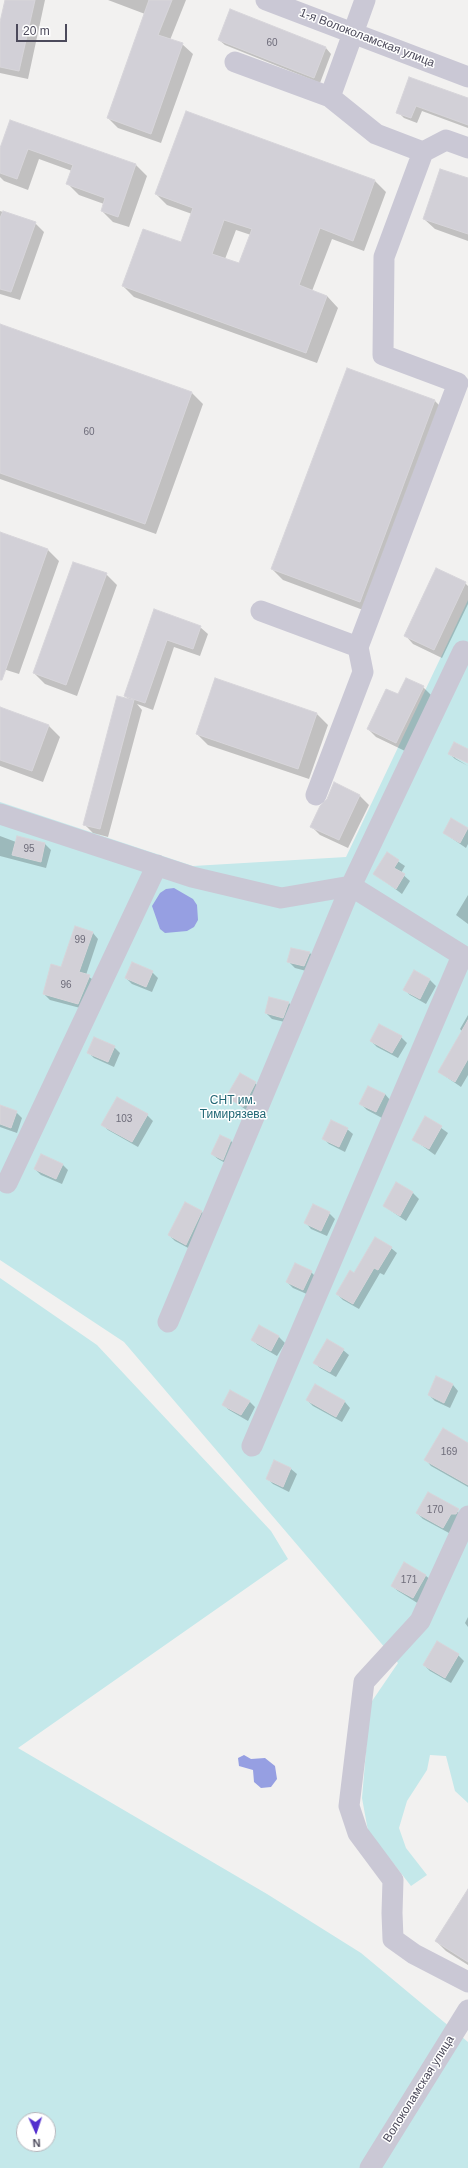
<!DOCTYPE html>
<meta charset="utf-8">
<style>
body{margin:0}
#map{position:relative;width:468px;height:2168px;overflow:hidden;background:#f2f1f0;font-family:Helvetica,sans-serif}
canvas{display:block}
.north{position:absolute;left:16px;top:2112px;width:40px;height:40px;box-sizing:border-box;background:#fff;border:1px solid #b7b7bd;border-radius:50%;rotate:177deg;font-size:11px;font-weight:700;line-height:16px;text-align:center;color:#4c4a5b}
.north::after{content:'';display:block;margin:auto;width:14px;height:18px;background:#532ece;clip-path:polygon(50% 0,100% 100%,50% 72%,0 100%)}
.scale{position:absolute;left:16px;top:24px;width:51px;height:18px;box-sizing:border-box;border:2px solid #4c4a5b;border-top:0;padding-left:5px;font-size:12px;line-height:14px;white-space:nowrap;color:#4c4a5b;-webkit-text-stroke:3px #fff;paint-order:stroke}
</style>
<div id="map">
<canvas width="468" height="2168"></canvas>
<div class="north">N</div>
<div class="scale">20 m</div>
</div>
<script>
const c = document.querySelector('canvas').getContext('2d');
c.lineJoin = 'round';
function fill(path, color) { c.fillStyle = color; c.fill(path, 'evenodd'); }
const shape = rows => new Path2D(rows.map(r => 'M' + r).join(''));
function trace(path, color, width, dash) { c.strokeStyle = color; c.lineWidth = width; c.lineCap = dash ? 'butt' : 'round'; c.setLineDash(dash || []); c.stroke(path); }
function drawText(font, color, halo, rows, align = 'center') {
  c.font = font + ' Helvetica,sans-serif'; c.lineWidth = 3; c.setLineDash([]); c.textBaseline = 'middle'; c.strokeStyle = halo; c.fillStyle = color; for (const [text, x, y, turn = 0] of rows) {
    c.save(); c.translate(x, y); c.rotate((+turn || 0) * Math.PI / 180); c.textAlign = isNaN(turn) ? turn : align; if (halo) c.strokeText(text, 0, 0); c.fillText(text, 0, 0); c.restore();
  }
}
fill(shape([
 [468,600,468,1803,455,1791,446,1756,430,1755,427,1770,407,1801,399,1828,406,1848,427,1875,411,1886,368,1831,362,1798,370,1704,398,1663,124,1342,0,1260,0,802,193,866,346,857],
 [0,1278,97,1345,271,1531,288,1559,18,1748,267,1894,361,1953,468,2042,468,2168,0,2168],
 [24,2120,48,2120,48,2144,24,2144]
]), '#c4e8ea');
fill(shape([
 [174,888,193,899,197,905,198,920,194,927,187,931,165,933,160,929,152,906,160,893,166,889],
 [244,1755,251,1759,265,1758,275,1766,277,1779,271,1787,261,1788,254,1782,253,1770,239,1766,238,1758]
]), '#969fe2');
fill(shape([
 [6,0,45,0,28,79,0,73,0,27],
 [108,0,186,0,170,40,182,44,193,54,161,143,118,128,108,118,145,14],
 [219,40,326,48,331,54,320,83,225,45],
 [410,79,468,99,468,128,422,111,417,123,404,118,398,112],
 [186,112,375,181,386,192,364,251,332,239,312,291,327,296,338,308,317,363,134,297,123,286,181,244,192,214,167,205,156,194],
 [236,230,251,235,240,265,225,259],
 [11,121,136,165,147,176,129,227,113,222,102,211,104,204,79,195,68,184,72,171,39,159,28,190,4,181,0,177,0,151],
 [468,179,468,241,435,229,424,219],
 [0,211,35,223,44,232,20,300,0,294],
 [0,325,192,393,203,404,156,534,0,479],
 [348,369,435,401,446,412,371,613,283,580,272,569],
 [0,533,48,550,59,561,19,674,0,668],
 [106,574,117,585,77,696,45,684,34,673],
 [465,583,468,586,468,604,442,658,413,644,405,635],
 [155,611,200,627,208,634,200,656,174,647,153,710,137,704,142,710,108,837,93,833,84,824,130,700,125,696],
 [423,687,431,695,405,751,376,737,368,729,399,696],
 [0,708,49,726,60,737,43,782,0,766],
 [316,713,328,725,309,779,208,745,197,734],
 [468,750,468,762,455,756,455,758,468,766,455,759,450,754],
 [334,784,360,796,369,805,348,848,320,835,311,826,328,800],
 [452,819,468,829,468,844,466,848,444,833],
 [0,836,16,842,17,837,45,844,51,850,46,868,0,856],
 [387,854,405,866,401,873,410,881,402,894,375,874],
 [468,895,468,924,456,915],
 [93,933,98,939,86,975,95,981,84,1009,50,1000,44,994,61,968],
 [292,949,310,953,315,959,310,972,295,968,289,962],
 [152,972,158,978,152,992,132,984,126,978],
 [414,972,430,980,436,986,426,1004,410,995,404,989],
 [269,998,289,1003,294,1009,289,1023,272,1019,266,1013],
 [468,1015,468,1075,461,1087,439,1072,462,1031,460,1029],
 [401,1037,407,1043,398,1058,377,1047,371,1041],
 [114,1047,120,1053,114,1067,94,1058,88,1052],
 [255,1083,261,1089,249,1112,228,1097],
 [385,1094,390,1100,382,1118,367,1110,361,1104],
 [0,1106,16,1112,22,1118,17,1133,0,1127],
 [147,1115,153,1121,138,1147,108,1130,103,1125],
 [426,1117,448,1133,435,1155,413,1139],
 [347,1129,353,1134,345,1152,329,1144,323,1138],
 [220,1136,231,1141,237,1147,229,1165,218,1159,212,1154],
 [62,1164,68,1170,62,1184,41,1175,35,1169],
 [397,1184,413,1193,419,1199,406,1221,384,1206],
 [201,1211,207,1217,192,1250,175,1241,169,1235],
 [329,1213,335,1219,327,1236,311,1229,306,1223],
 [391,1248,397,1253,384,1275,380,1273,359,1309,343,1300,337,1294,354,1274],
 [311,1272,317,1278,309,1295,293,1288,287,1282],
 [259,1326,279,1337,285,1343,277,1356,258,1345,252,1340],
 [343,1350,349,1355,336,1377,320,1368,315,1363],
 [437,1378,453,1385,458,1391,450,1408,435,1401,429,1395],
 [307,1400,345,1402,350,1408,342,1422,313,1406],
 [249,1401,255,1407,248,1421,229,1410,223,1404],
 [468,1444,468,1487,431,1466,426,1460],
 [291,1469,297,1474,289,1492,273,1484,267,1478],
 [454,1508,460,1514,449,1533,423,1519,417,1513],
 [405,1563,426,1576,432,1581,419,1604,398,1591,392,1586],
 [468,1617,468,1627,465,1623],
 [458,1655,464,1661,451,1683,430,1671,424,1665],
 [468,1892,468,1965,446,1951,436,1941]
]), '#0003');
const building = shape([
 [5,0,35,0,19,71,0,67,0,22,5,0],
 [149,0,172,0,158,35,183,43,151,134,107,118,149,0],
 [230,9,326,47,314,78,218,40,230,9],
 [409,77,468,98,468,125,416,106,411,118,396,113,409,77],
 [186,111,375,180,353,241,320,228,299,285,327,296,306,353,122,286,143,229,181,242,193,208,155,194,186,111],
 [224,220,252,229,239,263,212,254,224,220],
 [10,120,136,164,118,217,101,211,105,198,66,184,73,165,28,149,17,179,0,173,0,148,10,120],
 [440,169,468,178,468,234,423,219,440,169],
 [3,211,36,222,11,292,0,289,0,218,3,211],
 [0,324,192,392,145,524,0,473,0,324],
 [347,368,435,400,360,602,271,569,347,368],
 [0,532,48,549,2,680,0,680,0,532],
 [73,562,107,573,66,685,33,673,73,562],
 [436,568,466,582,434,650,404,636,436,568],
 [154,609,201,626,193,649,167,640,145,703,124,696,154,609],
 [215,678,317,713,298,769,196,734,215,678],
 [406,678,424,686,396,743,367,729,386,689,398,694,406,678],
 [117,696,134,700,100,829,83,825,117,696],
 [0,707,49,725,32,771,0,760,0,707],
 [454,742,468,749,468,763,448,754,454,742],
 [334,782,360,795,339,840,310,827,320,806,327,799,334,782],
 [451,818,468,828,460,843,443,833,451,818],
 [17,836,45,843,41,862,12,855,17,836],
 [387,852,399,860,394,868,405,874,396,889,373,874,387,852],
 [75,926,93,932,79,972,90,975,78,1004,43,994,51,964,61,967,75,926],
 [291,948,310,952,304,966,287,962,291,948],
 [132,962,153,971,146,987,125,978,132,962],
 [414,970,430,979,420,999,403,990,414,970],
 [269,997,289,1002,283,1018,265,1013,269,997],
 [468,1020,468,1059,455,1082,438,1072,468,1020],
 [379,1024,402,1036,392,1053,370,1041,379,1024],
 [94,1037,115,1046,108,1062,87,1053,94,1037],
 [240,1073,256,1082,243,1107,226,1097,240,1073],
 [368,1086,385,1094,376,1112,359,1104,368,1086],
 [117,1097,148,1114,132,1142,101,1125,117,1097],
 [0,1105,17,1111,11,1128,0,1124,0,1105],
 [425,1116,442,1126,429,1149,412,1140,425,1116],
 [331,1120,348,1128,339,1147,322,1139,331,1120],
 [220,1135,231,1140,223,1160,211,1154,220,1135],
 [41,1154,63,1164,56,1179,34,1169,41,1154],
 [396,1182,413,1192,400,1216,383,1206,396,1182],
 [185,1202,202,1211,186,1245,168,1235,185,1202],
 [313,1204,330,1212,321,1231,304,1223,313,1204],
 [375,1237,392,1247,378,1270,374,1268,353,1304,336,1294,350,1270,354,1273,375,1237],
 [295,1263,312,1271,303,1290,286,1282,295,1263],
 [259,1325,279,1336,271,1351,251,1340,259,1325],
 [327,1339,344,1349,330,1372,313,1363,327,1339],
 [436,1376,453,1384,444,1403,428,1395,436,1376],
 [315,1384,345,1401,336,1417,306,1400,315,1384],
 [230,1390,250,1401,241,1415,222,1405,230,1390],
 [443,1428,468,1443,468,1485,424,1460,443,1428],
 [274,1460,291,1468,283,1487,266,1479,274,1460],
 [428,1492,459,1509,456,1514,451,1514,443,1528,416,1513,428,1492],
 [404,1562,426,1575,413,1598,391,1586,404,1562],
 [437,1641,459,1654,445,1678,423,1665,437,1641],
 [468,1889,468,1962,435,1941,468,1889]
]);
fill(building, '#d2d0d7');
trace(building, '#d7d5da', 1);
trace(shape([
 [266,0,468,77],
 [235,62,330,97,365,0],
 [423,152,446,140,468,148],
 [261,611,358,647,458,383,383,355,384,257,423,152,376,134,330,97],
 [316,795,363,672,358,647],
 [0,814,192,877,281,898,351,886,468,959],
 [7,1183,157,865],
 [168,1322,351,886,463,651],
 [252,1446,462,956],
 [468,1516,420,1621,364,1682,349,1806,358,1833,393,1880,392,1913,393,1939,414,1954,468,1982],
 [370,2168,468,2010]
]), '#cac8d5', 21);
drawText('10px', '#6e6c7a', null, [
 ["60",272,43],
 ["60",89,432],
 ["95",29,849],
 ["99",80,940],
 ["96",66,985],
 ["103",124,1119],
 ["169",449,1452],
 ["170",435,1510],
 ["171",409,1580]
]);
drawText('12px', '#4c4a5b', '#fff', [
 ["1-я Волоколамская улица",367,38,21],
 ["Волоколамская улица",419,2089,-58]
]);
drawText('12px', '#226775', '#fff', [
 ["СНТ им.",233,1101],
 ["Тимирязева",233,1115]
]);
</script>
